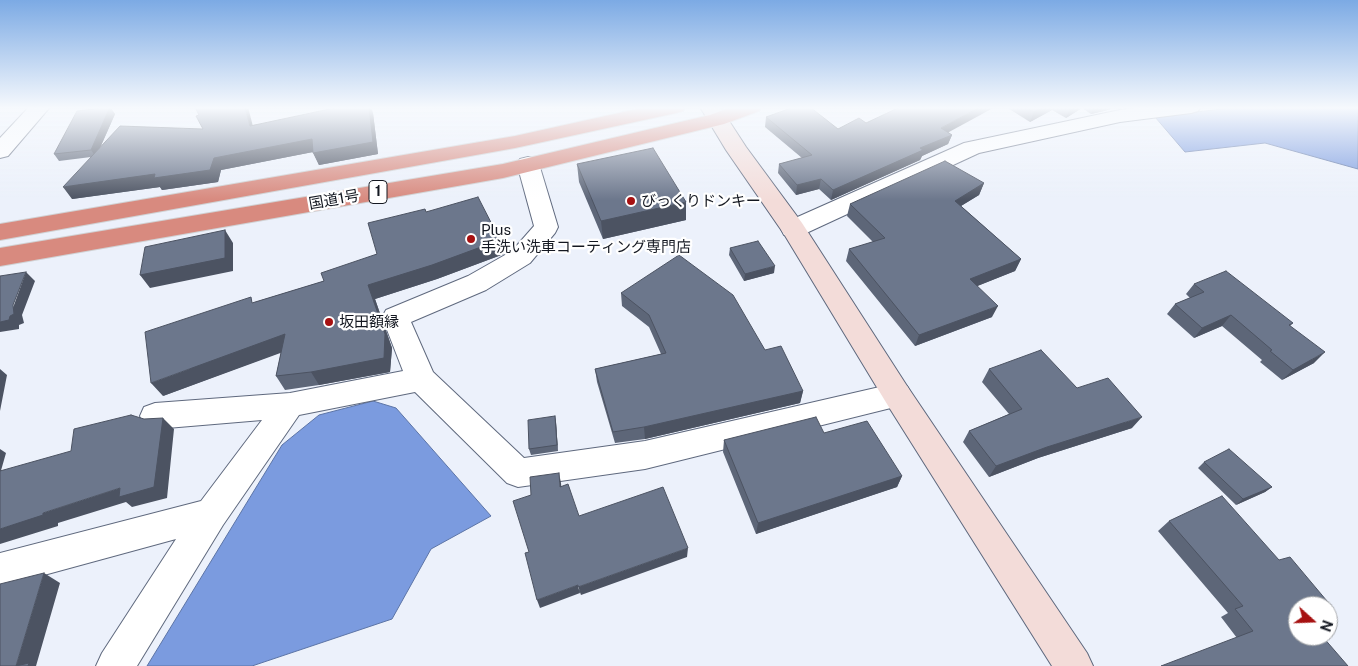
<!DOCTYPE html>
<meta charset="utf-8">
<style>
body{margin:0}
#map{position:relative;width:1358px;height:666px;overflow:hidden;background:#ecf1fb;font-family:"Public Sans",sans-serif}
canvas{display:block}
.north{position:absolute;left:1288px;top:596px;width:50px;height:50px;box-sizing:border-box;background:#fff;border:1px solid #a1a3a6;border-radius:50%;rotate:110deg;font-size:14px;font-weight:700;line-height:20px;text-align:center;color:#141821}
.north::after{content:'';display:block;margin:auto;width:18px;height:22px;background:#a61111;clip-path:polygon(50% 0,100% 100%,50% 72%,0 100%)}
</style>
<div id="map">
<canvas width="1358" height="666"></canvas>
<div class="north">N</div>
</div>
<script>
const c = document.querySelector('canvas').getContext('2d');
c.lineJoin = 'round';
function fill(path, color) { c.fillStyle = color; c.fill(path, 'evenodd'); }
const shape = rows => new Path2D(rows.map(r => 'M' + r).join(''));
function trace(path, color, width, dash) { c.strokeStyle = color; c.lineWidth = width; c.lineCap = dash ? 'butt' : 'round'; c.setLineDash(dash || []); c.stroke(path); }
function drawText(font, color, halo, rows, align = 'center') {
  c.font = font + ' "Public Sans","Noto Sans JP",sans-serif'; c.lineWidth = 4.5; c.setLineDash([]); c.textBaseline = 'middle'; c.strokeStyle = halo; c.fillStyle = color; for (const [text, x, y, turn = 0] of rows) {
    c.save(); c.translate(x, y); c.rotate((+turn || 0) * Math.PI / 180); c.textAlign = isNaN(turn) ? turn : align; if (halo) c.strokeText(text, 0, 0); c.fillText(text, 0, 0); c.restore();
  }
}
const water = shape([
 [1238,107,1358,107,1358,169,1265,143,1185,152,1155,117,1238,107],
 [373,401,396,408,491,516,431,549,392,619,252,666,147,666,282,445,319,415,373,401]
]);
fill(water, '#7b9bdf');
trace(water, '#5c74a6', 1);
const street = shape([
 [29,107,50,107,8,156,0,158,0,138,29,107],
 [1140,107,1201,107,1198,111,1191,113,1120,122,979,153,802,235,793,237,784,235,781,229,784,223,964,143,1120,110,1140,107],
 [528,157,536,159,539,164,558,227,555,233,530,263,486,290,411,322,433,372,524,458,645,441,897,383,907,386,912,395,907,404,645,469,518,487,507,483,415,392,299,415,223,525,137,666,96,666,102,653,176,539,0,587,0,553,201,501,262,420,155,429,144,425,140,416,144,407,155,403,290,393,403,371,382,317,386,310,468,276,512,251,534,226,517,164,520,159,528,157]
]);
const secondary = shape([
 [700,107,720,107,746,147,802,223,907,386,1087,653,1093,666,1052,666,887,404,784,234,726,150,700,107]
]);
const highway = shape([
 [646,107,686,107,683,111,676,113,515,148,0,240,0,224,515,136,646,107],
 [732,107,762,107,759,111,724,124,503,178,0,266,0,248,503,164,710,115,732,107]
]);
trace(street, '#5f697e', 2);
trace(secondary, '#5f697e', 2);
trace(highway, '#d0d1d3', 2);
fill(street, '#fff');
fill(secondary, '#f3dcd9');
fill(highway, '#d88a7f');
fill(shape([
 [110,107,115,114,100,148,203,129,253,125,373,113,378,154,319,165,313,152,221,170,218,182,162,190,160,187,72,199,91,157,59,161,54,154],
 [1006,107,1117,107,1104,111,1091,114,1082,108,1066,118,1052,110,1030,122],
 [766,117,838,129,866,123,948,132,952,135,948,144,922,156,920,160,831,200,819,189,796,195,778,173,779,164,802,158,765,127],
 [577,164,686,220,603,239,579,182],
 [984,183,979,195,961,206,1021,259,1015,271,977,286,992,317,915,346,846,261,849,249,873,242,847,216,850,204],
 [426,212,500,240,504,254,437,279,375,299,392,348,390,372,319,385,285,390,276,376,281,352,163,396,255,302,324,281,377,254],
 [730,248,774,273,744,281,729,255],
 [1194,284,1293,323,1290,326,1314,363,1282,380,1260,362,1262,360,1222,326,1194,338,1167,314,1175,304,1190,298,1186,294],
 [621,293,765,350,803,391,800,403,645,439,615,443,597,382,595,369,661,354,649,327,622,306],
 [989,369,1077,388,1132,428,1038,458,989,477,963,442,969,431,1009,414,982,382],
 [555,416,556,422,558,451,531,455,529,449],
 [824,433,902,476,897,487,756,534,723,452,724,440],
 [1204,462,1272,487,1265,492,1236,505,1198,468],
 [1169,521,1279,560,1332,607,1328,609,1328,606,1298,606,1298,636,1237,638,1221,617,1228,613,1158,531]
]), '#5d6678');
fill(shape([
 [110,107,115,114,96,157,91,150],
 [245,107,248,107,256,138,250,126],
 [369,107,371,107,373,113,378,154,319,165,313,153],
 [980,107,995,107,938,138,941,128],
 [1043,107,1053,107,1052,110,1030,122,1034,112],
 [1071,107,1082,107,1082,108,1066,118,1070,108],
 [1094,107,1117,107,1104,111,1091,114],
 [952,135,948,144,922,156,920,160,831,200,833,190,920,148],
 [312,139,318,151,221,170,218,182,162,190,160,187,72,199,63,187],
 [821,179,819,189,796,195,797,185],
 [984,183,979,195,951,212,955,201],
 [686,202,686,220,603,239,601,221],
 [225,230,233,243,233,271,150,288,140,275],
 [500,240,504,254,437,279,375,299,392,348,390,372,319,385,311,372,368,285],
 [1021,259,1015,271,965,291,970,279],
 [775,266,774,273,744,281,745,274],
 [26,272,35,281,22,315,24,323,19,325,19,329,0,332,0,322,10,316],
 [998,306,992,317,915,346,919,335],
 [1231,315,1222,326,1194,338,1202,328],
 [285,334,294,348,163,396,151,383],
 [1325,352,1314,363,1282,380,1293,370],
 [0,369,7,375,0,411],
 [803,391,800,403,645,439,644,427],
 [555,416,556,422,558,451,557,445],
 [1142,417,1132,428,1038,458,989,477,996,466,1047,447],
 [163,418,174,429,167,498,132,507,126,502,58,523,58,526,0,544,0,529,43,513,120,488],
 [0,449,6,453,0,474],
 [559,473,561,483,562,496,560,487],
 [902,476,897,487,756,534,758,523],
 [1272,487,1265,492,1236,505,1243,499],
 [688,548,687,557,581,595,578,587],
 [44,573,60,583,36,666,16,666],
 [578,585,580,593,540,608,537,600]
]), '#4c5362');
const building = shape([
 [110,107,91,150,54,154,77,111,110,107],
 [195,107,245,107,250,126,339,107,369,107,373,142,313,153,312,139,214,158,210,170,154,178,155,174,63,187,120,126,203,129,196,116,199,115,195,107],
 [794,107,810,107,838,129,859,118,866,123,900,107,980,107,941,128,952,135,920,148,923,150,833,190,821,179,797,185,779,164,812,155,766,117,794,107],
 [1026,107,1043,107,1034,112,1026,107],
 [653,148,686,202,601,221,577,164,653,148],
 [945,161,984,183,955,201,1021,259,970,279,998,306,919,335,849,249,885,238,850,204,945,161],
 [478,197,500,240,432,265,368,285,385,334,384,358,311,372,276,376,285,334,151,383,145,332,251,297,252,303,324,281,321,273,377,254,368,223,425,209,426,212,478,197],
 [225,230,225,258,140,275,145,247,225,230],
 [758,241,775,266,745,274,730,248,758,241],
 [679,255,733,295,765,350,781,346,803,391,644,427,613,432,595,369,666,353,649,315,621,293,679,255],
 [1226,271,1293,323,1289,325,1325,352,1293,370,1270,351,1272,350,1231,315,1202,328,1175,304,1204,292,1194,284,1226,271],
 [26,272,13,305,14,314,10,316,9,320,0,322,0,276,26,272],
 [1041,350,1077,388,1108,378,1142,417,1047,447,996,466,969,431,1022,409,989,369,1041,350],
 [131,415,144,419,163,418,154,487,119,497,120,488,43,513,43,515,0,529,0,471,71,451,74,429,131,415],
 [555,416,557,445,529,449,528,420,555,416],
 [816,417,824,433,867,421,902,476,758,523,724,440,816,417],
 [1229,449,1272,487,1243,499,1204,462,1229,449],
 [559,473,560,487,568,484,579,516,663,487,688,548,578,587,578,585,537,600,525,553,529,552,513,501,531,495,530,477,559,473],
 [1222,496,1279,560,1290,557,1332,607,1328,608,1328,606,1298,606,1298,636,1322,636,1348,666,1161,666,1253,631,1235,609,1243,606,1169,521,1222,496],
 [44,573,16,666,0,666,0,584,44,573],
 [29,663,28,666,16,666,29,663]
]);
fill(building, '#6c778c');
trace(building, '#4c5362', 1);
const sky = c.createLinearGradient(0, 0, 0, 200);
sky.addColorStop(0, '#7caae4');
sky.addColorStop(0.54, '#f6f9fd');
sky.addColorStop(1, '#f6f9fd00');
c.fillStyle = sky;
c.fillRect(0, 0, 1358, 200);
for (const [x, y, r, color] of [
 [631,201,5,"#a61111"],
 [471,239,5,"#a61111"],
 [329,322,5,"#a61111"]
]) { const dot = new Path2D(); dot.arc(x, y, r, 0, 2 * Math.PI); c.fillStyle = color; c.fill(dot); trace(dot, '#fff', 2); }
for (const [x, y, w] of [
 [378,192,18]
]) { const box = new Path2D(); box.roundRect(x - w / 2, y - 11.5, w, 23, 4); c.fillStyle = '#fff'; c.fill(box); trace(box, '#141821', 1); }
drawText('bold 14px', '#141821', null, [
 ["1",378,192]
]);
drawText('15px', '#141821', '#fff', [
 ["国道1号",334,200,-10]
]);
drawText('15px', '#141821', '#fff', [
 ["びっくりドンキー",641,201],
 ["Plus",481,230],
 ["手洗い洗車コーティング専門店",481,247],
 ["坂田額縁",339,322]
], 'left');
</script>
